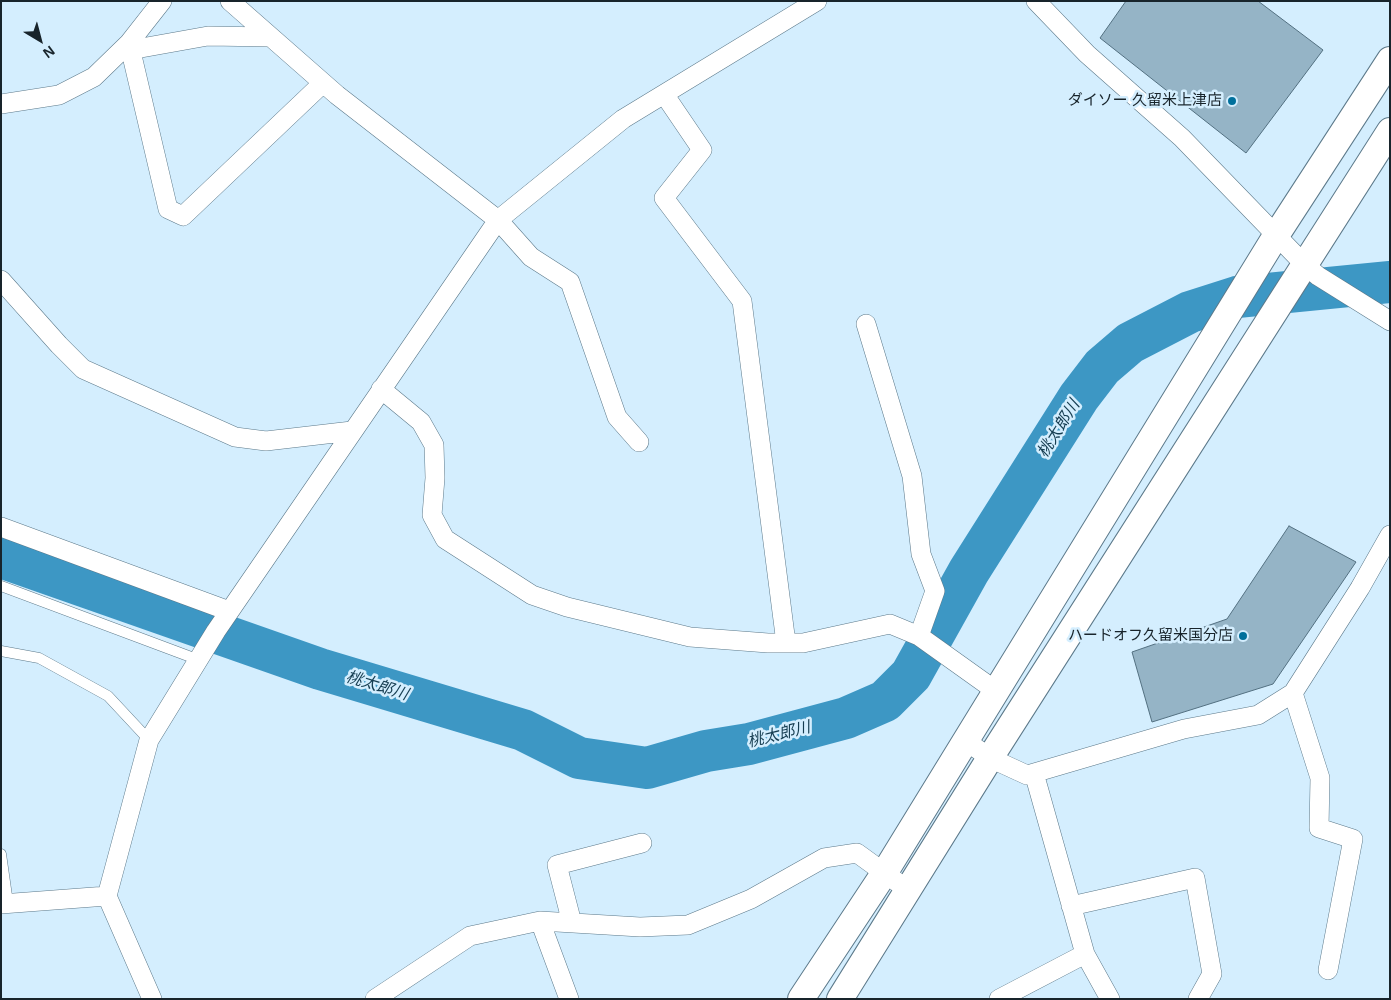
<!DOCTYPE html>
<meta charset="utf-8">
<style>
body{margin:0}
#map{position:relative;width:1391px;height:1000px;overflow:hidden;background:#d4eefe;font-family:Arial,sans-serif}
canvas{display:block}
.frame{position:absolute;inset:0;border:2px solid #18242b;pointer-events:none}
.north{position:absolute;left:15px;top:15px;width:50px;height:50px;-webkit-text-stroke:4px #d4eefe;paint-order:stroke;rotate:143deg;font-size:14px;font-weight:700;line-height:20px;text-align:center;color:#18242b}
.north::after{content:'';display:block;margin:auto;width:18px;height:22px;background:#18242b;clip-path:polygon(50% 0,100% 100%,50% 72%,0 100%)}
</style>
<div id="map">
<canvas width="1391" height="1000"></canvas>
<div class="frame"></div>
<div class="north">N</div>
</div>
<script>
const c = document.querySelector('canvas').getContext('2d');
c.lineJoin = 'round';
const shape = rows => new Path2D(rows.map(r => 'M' + r).join(''));
function trace(path, color, width, dash) { c.strokeStyle = color; c.lineWidth = width; c.lineCap = dash ? 'butt' : 'round'; c.setLineDash(dash || []); c.stroke(path); }
function fill(path, color) { c.fillStyle = color; c.fill(path, 'evenodd'); }
function drawText(font, color, halo, rows, align = 'center') {
  c.font = font + ' Arial,"Noto Sans JP",sans-serif'; c.lineWidth = 5; c.setLineDash([]); c.textBaseline = 'middle'; c.strokeStyle = halo; c.fillStyle = color; for (const [text, x, y, turn = 0] of rows) {
    c.save(); c.translate(x, y); c.rotate((+turn || 0) * Math.PI / 180); c.textAlign = isNaN(turn) ? turn : align; if (halo) c.strokeText(text, 0, 0); c.fillText(text, 0, 0); c.restore();
  }
}
trace(shape([
 [1,557,320,669,523,730,579,758,647,768,706,751,749,744,846,718,885,701,911,675,969,571,1079,397,1102,367,1130,343,1190,312,1237,297,1390,282]
]), '#3d97c4', 42);
const building = shape([
 [1126,1,1258,1,1323,50,1246,153,1100,38,1126,1],
 [1289,526,1356,562,1273,684,1152,722,1132,652,1227,619,1289,526]
]);
fill(building, '#95b4c6');
trace(building, '#537081', 1);
const lane = shape([
 [1,586,199,660],
 [1,651,39,658,108,696,149,740],
 [1,854,8,903]
]);
const street = shape([
 [230,1,337,95,498,220,531,257,570,282,617,417,639,442],
 [1036,1,1087,54,1182,138,1305,265,1318,276,1390,321],
 [129,43,168,209,183,216,323,83],
 [130,50,208,36,271,37],
 [664,94,702,150,664,198,742,301,786,643],
 [1,104,59,95,94,77,129,43,162,1],
 [1,280,59,345,83,369,235,437,266,441,352,431],
 [866,324,912,476,921,554,935,591,919,636],
 [381,389,421,422,434,445,435,478,432,515,445,539,532,595,567,607,690,637,768,643,803,643,890,624,919,636,996,691],
 [1,527,229,611],
 [1293,693,1320,778,1319,828,1353,839,1328,970],
 [966,741,990,758,1027,775,1184,729,1258,715,1293,693,1360,588,1390,535],
 [1034,773,1085,954,1110,999],
 [1,904,107,896],
 [1071,906,1195,878,1212,974,1198,999],
 [540,921,569,999],
 [572,923,557,865,642,843],
 [152,999,107,896,149,740,216,631,498,220,623,119,817,1],
 [375,999,470,936,540,921,640,927,688,925,751,899,824,858,857,853,908,890],
 [999,999,1085,954]
]);
const secondary = shape([
 [801,999,885,872,1277,234,1390,60],
 [840,999,990,758,1390,131]
]);
trace(lane, '#5c798a', 11);
trace(street, '#5c798a', 20);
trace(secondary, '#5c798a', 28);
trace(lane, '#fff', 10);
trace(street, '#fff', 19);
trace(secondary, '#fff', 26);
for (const [x, y, r, color] of [
 [1232,101,5,"#00709c"],
 [1243,636,5,"#00709c"]
]) { const dot = new Path2D(); dot.arc(x, y, r, 0, 2 * Math.PI); c.fillStyle = color; c.fill(dot); trace(dot, '#d4eefe', 2); }
drawText('15px', '#18242b', '#d4eefe', [
 ["ダイソー 久留米上津店",1222,101],
 ["ハードオフ久留米国分店",1233,636]
], 'right');
drawText('italic 16px', '#163d51', '#d4eefe', [
 ["桃太郎川",1059,429,-58],
 ["桃太郎川",377,686,17],
 ["桃太郎川",779,735,-14]
]);
</script>
